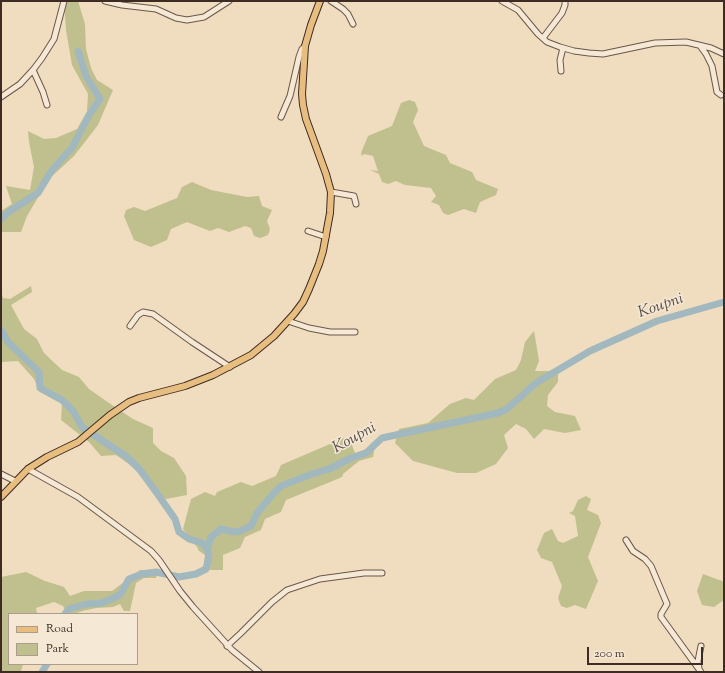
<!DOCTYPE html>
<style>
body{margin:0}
#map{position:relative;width:725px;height:673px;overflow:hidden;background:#f0dcbf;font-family:"Sorts Mill Goudy",serif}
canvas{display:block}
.frame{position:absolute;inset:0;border:2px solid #3e2b23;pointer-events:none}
.legend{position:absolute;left:8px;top:613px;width:130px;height:52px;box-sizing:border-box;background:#f5e8d5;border:1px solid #ac9c8e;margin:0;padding:5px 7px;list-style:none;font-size:12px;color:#3e2b23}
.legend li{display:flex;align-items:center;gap:8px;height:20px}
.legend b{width:20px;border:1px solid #ac9c8e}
.scale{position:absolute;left:587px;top:647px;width:116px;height:18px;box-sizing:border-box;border:2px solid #3e2b23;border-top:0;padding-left:5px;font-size:12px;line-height:14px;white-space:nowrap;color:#3e2b23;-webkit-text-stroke:3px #f5e8d5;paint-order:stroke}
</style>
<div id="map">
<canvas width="725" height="673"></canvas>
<div class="frame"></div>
<ul class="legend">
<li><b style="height:5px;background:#e8be80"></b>Road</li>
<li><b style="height:11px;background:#c0bf8e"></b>Park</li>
</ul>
<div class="scale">200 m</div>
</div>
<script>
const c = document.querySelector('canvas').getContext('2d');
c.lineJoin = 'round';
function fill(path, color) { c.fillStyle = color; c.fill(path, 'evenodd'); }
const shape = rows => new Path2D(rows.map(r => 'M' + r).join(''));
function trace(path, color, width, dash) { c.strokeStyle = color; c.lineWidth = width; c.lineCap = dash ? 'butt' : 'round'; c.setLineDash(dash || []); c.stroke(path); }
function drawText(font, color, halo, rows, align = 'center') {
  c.font = font + ' "Sorts Mill Goudy",serif'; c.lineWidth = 3; c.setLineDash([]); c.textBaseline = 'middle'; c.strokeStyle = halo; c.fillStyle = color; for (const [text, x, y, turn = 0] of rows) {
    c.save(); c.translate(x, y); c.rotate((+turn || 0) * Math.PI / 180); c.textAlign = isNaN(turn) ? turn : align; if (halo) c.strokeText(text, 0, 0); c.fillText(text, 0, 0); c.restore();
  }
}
fill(shape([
 [64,1,78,1,85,24,86,49,91,68,97,80,113,90,98,125,74,156,49,179,27,216,21,232,1,232,1,211,12,204,6,186,30,190,34,167,29,142,28,131,44,139,56,138,77,129,87,112,88,94,72,65,66,30],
 [409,100,415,102,418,110,413,122,424,146,446,155,450,163,472,172,476,180,498,189,496,195,480,202,476,213,464,209,448,215,443,213,439,205,431,202,436,196,431,188,405,185,396,181,388,184,382,182,379,174,370,170,378,171,373,156,364,154,362,156,361,153,368,136,392,126,401,103],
 [192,182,211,190,247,197,259,196,262,206,272,210,267,221,270,229,268,235,260,238,254,236,251,228,245,226,229,232,218,228,210,231,187,222,171,229,167,240,151,247,134,240,124,216,126,210,134,207,145,211,177,198,182,187],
 [31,286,32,292,11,305,24,329,37,339,44,353,62,370,79,377,89,389,109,403,133,419,153,428,153,443,161,451,174,458,186,476,187,495,166,499,147,484,140,472,116,455,101,456,89,442,61,420,62,404,40,392,34,379,18,361,1,362,1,291,3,298,10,299],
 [534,331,539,361,535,371,558,371,558,382,548,395,547,406,555,412,575,416,581,430,565,433,544,429,534,439,526,429,516,424,504,435,508,448,496,464,476,473,457,473,413,461,395,443,399,429,428,423,450,404,466,398,474,400,495,379,516,370,521,360,525,342],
 [344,438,350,440,355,453,375,446,373,457,359,461,343,474,342,477,335,480,286,500,281,512,265,519,261,530,245,537,240,548,223,555,223,570,204,570,204,561,205,555,199,551,197,547,183,529,191,499,205,492,215,496,217,492,241,482,252,486,276,476,281,465],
 [586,496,591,499,587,510,598,515,601,523,588,557,598,581,586,609,575,605,567,608,561,606,558,598,562,586,552,562,541,558,537,550,544,533,552,529,558,541,563,543,578,536,575,516,569,513,573,511,578,500],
 [140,570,159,570,156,578,144,578,136,583,130,611,124,611,120,604,113,607,96,608,82,611,74,614,67,614,63,606,54,602,36,608,37,614,9,614,9,664,23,664,21,671,23,672,1,672,1,577,26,572,45,581,64,587,70,596,84,591,112,591],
 [703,574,722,581,724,583,724,600,714,607,702,605,697,591]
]), '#c0bf8e');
trace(shape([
 [1,219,7,213,38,193,52,170,72,148,89,115,100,99,86,76,78,51],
 [1,330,8,342,39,372,40,388,62,400,73,411,82,427,127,457,140,470,159,496,175,519,179,532,189,539,202,543,207,549],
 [65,614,69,609,86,604,102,603,120,595,129,579,142,574,156,572,179,577,196,574,206,569,209,556,207,549,211,537,221,529,235,532,240,531,251,526,257,513,273,494,281,486,312,474,329,469,351,458,366,453,382,438,498,413,507,409,536,383,590,351,657,321,724,302],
 [42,672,47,664]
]), '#a1b8be', 7);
const minor = shape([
 [105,1,122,5,156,9,176,18,187,20,204,17,229,1],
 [331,1,343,9,348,14,353,24],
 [502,1,518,10,538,34,547,42,560,47,574,51,589,53,603,54,655,43,686,42,711,48,724,54],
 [543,38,562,13,565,5,565,1],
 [701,47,706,54,712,66,717,92,721,95],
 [33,70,43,92,47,105],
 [561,71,560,60,563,48],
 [1,97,20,84,33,70,42,58,54,39,64,1],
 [281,117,290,96,299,57,302,49,305,46],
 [331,192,354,196,356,204],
 [308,231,326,237],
 [288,321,309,328,330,332,355,332],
 [130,326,138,315,143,312,153,314,192,342,230,367],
 [28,469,78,497,151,551,159,560,180,591,193,607,232,650,259,672],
 [1,474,15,481],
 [626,540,633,551,645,559,651,566,667,604,661,614,661,617,701,672],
 [227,646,241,633,272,602,287,590,320,579,364,573,382,573],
 [699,669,698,661,701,646]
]);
const major = shape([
 [1,497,28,469,47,457,78,442,110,415,129,402,139,398,185,386,213,375,251,355,274,336,294,314,303,302,309,289,319,264,323,251,330,213,331,192,326,174,306,119,303,105,302,94,305,46,311,25,320,1]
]);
trace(minor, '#6a574a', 7);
trace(major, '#3e2b23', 8);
trace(minor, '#f5e8d5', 5);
trace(major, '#e8be80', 6);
drawText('italic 16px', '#574e4a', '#f5e8d5', [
 ["Koupni",661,307,-19],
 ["Koupni",355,439,-29]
]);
</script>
